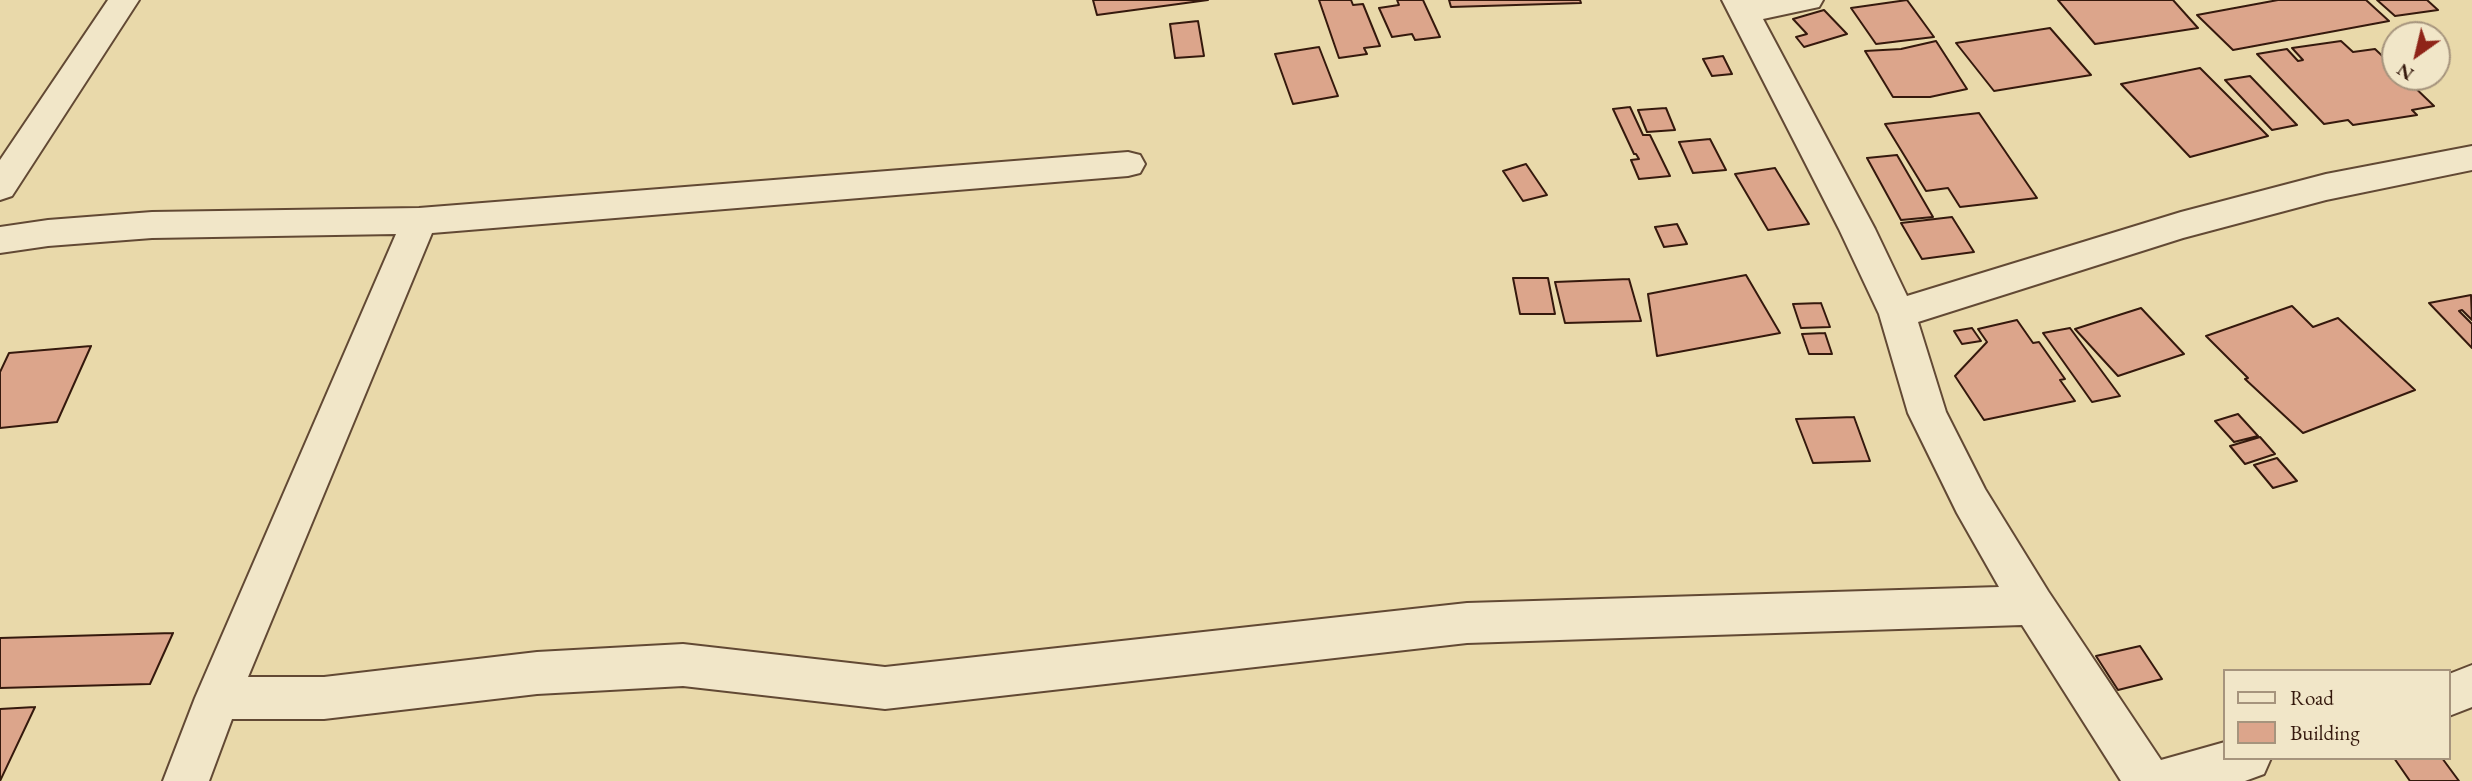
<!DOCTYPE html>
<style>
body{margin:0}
#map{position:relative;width:2472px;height:781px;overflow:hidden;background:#e9d9aa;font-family:"EB Garamond",serif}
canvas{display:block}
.legend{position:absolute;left:2223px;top:669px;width:228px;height:91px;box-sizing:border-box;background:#f1e6c8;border:2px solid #a6947d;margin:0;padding:9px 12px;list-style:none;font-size:21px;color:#35190d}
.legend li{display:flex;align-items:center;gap:14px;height:35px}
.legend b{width:35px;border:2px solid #a6947d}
.north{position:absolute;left:2381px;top:21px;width:70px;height:70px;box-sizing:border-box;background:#f1e6c8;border:2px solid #a6947d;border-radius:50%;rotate:214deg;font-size:19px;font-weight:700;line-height:28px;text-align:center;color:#35190d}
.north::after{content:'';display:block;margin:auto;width:24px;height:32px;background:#8f2418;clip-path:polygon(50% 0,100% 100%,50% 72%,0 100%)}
</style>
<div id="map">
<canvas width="2472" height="781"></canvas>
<ul class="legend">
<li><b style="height:9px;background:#f1e6c8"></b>Road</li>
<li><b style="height:19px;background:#dca58b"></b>Building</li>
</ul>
<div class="north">N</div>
</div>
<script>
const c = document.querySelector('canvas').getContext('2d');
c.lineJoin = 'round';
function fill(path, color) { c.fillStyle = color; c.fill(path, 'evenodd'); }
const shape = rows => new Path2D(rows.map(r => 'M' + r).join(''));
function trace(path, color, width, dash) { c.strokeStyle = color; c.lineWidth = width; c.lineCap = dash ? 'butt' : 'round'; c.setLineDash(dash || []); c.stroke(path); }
const building = shape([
 [1093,0,1208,0,1097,15,1093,0],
 [1319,0,1351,0,1353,5,1363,4,1380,46,1364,48,1367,54,1339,58,1319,0],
 [1397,0,1423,0,1440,37,1415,40,1412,34,1392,37,1379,8,1399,5,1397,0],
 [1449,0,1580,0,1581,3,1451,7,1449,0],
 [1907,0,1934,37,1876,44,1851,8,1907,0],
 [2058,0,2173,0,2198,28,2095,44,2058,0],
 [2278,0,2366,0,2389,21,2233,50,2197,15,2278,0],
 [2377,0,2427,0,2438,10,2395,16,2377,0],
 [1824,10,1847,34,1804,47,1796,37,1807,34,1793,19,1824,10],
 [1198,21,1204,56,1175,58,1170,24,1198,21],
 [2050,28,2091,75,1994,91,1956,43,2050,28],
 [1936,41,1967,89,1930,97,1893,97,1865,51,1901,49,1936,41],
 [2341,41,2353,52,2375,49,2395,68,2395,77,2404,77,2434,106,2412,110,2417,115,2353,125,2348,120,2324,124,2257,54,2287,49,2298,61,2303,60,2292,48,2341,41],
 [1319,47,1338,96,1293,104,1275,54,1319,47],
 [1723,56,1732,74,1712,76,1703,59,1723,56],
 [2200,68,2268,136,2190,157,2121,84,2200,68],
 [2250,76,2297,125,2272,130,2225,80,2250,76],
 [1630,107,1643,135,1650,135,1670,176,1639,179,1631,160,1639,159,1636,154,1634,154,1613,109,1630,107],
 [1666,108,1675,130,1647,132,1638,110,1666,108],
 [1979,113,2037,198,1960,207,1948,188,1926,191,1885,124,1979,113],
 [1710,139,1726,170,1693,173,1679,142,1710,139],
 [1897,155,1933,217,1901,220,1867,158,1897,155],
 [1526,164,1547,195,1523,201,1503,171,1526,164],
 [1775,168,1809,224,1768,230,1735,174,1775,168],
 [1952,217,1974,252,1922,259,1901,223,1952,217],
 [1677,224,1687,244,1664,247,1655,227,1677,224],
 [1746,275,1780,333,1657,356,1648,294,1746,275],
 [1513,278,1548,278,1555,314,1520,314,1513,278],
 [1629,279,1641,321,1565,323,1555,282,1629,279],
 [2471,295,2472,320,2462,310,2459,311,2472,324,2472,348,2429,303,2471,295],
 [1821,303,1830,327,1801,328,1793,304,1821,303],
 [2292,306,2313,327,2338,318,2415,390,2303,433,2245,379,2248,378,2206,336,2292,306],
 [2141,308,2184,354,2118,376,2075,329,2141,308],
 [2017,320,2033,343,2039,342,2065,379,2060,380,2075,401,1984,420,1955,376,1987,342,1978,329,2017,320],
 [1972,328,1981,341,1962,344,1954,331,1972,328],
 [2070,328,2120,396,2092,402,2043,333,2070,328],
 [1825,333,1832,354,1809,354,1802,334,1825,333],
 [91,346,57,422,0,428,0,372,9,353,91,346],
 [2238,414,2258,436,2234,442,2215,421,2238,414],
 [1854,417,1870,461,1813,463,1796,419,1854,417],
 [2260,437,2275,454,2245,464,2230,446,2260,437],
 [2277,458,2297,481,2273,488,2254,465,2277,458],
 [173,633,150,684,0,688,0,638,173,633],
 [2140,646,2162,679,2118,690,2096,656,2140,646],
 [35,707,0,781,0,709,35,707],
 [2394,758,2442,758,2459,781,2410,781,2394,758]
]);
fill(building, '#dca58b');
trace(building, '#35190d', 2);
const minor = shape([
 [108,0,139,0,12,196,0,200,0,160,108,0],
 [1722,0,1823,0,1819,7,1763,19,1875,229,1907,296,2181,212,2326,174,2472,146,2472,170,2326,200,2183,238,1918,322,1946,412,1985,489,2048,591,2161,760,2225,742,2225,758,2271,758,2264,774,2245,781,2121,781,2022,625,1467,643,885,709,683,686,537,694,324,719,232,719,209,781,163,781,195,698,396,234,152,238,48,246,0,253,0,227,48,220,152,212,419,208,1128,152,1140,155,1145,164,1140,173,1128,176,432,233,248,677,324,677,537,652,683,644,885,667,1467,603,1999,587,1957,513,1908,413,1879,314,1839,229,1722,0],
 [2472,665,2472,707,2449,716,2449,674,2472,665]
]);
trace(minor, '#624934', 4);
fill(minor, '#f1e6c8');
</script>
